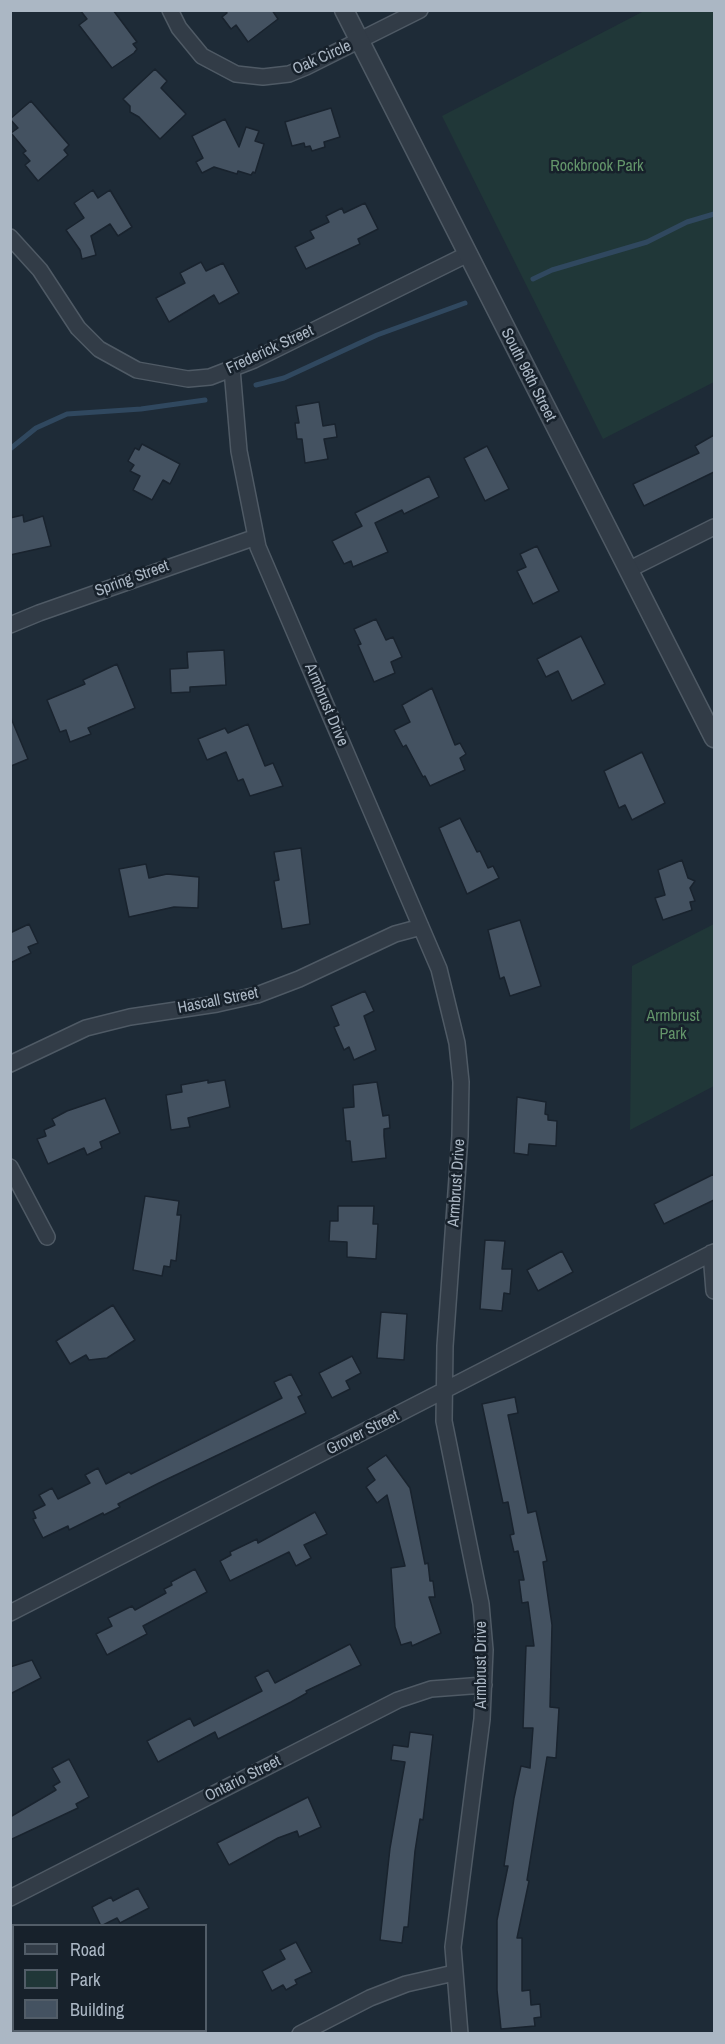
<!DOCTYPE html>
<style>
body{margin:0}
#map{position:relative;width:725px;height:2044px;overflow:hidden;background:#1e2b37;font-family:"Archivo Narrow",sans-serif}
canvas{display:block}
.frame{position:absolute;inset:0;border:12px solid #abb7c4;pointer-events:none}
.legend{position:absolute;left:12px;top:1924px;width:195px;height:108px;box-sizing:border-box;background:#17212b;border:2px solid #525d68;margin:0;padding:8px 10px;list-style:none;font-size:18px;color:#abb7c4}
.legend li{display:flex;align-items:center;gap:12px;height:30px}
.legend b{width:30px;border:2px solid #525d68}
</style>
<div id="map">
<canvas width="725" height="2044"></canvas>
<div class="frame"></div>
<ul class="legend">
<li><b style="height:8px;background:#323c47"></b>Road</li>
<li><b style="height:16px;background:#203738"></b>Park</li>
<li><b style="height:16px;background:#445261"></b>Building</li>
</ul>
</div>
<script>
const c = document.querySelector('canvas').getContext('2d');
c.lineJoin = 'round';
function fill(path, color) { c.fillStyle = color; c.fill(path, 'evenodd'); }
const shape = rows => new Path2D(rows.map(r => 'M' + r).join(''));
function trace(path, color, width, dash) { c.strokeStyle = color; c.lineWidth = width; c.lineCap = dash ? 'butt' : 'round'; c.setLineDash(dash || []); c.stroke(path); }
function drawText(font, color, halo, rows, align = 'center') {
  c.font = font + ' "Archivo Narrow",sans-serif'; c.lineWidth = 5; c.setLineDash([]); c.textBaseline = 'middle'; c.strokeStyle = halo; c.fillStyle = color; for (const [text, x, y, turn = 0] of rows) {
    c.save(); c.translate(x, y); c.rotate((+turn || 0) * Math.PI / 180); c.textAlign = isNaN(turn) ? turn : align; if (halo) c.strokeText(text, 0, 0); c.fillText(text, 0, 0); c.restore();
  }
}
fill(shape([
 [644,11,714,11,714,382,603,439,442,116],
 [714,924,714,1086,630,1130,632,966]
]), '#203738');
trace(shape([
 [533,279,552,270,647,242,687,222,714,214],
 [256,385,284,378,377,335,465,303],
 [10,449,36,428,67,414,141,409,205,400]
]), '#30485f', 5);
const building = shape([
 [80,10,113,10,137,42,133,44,137,49,134,53,112,68,79,25,87,19,80,10],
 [225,10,272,10,278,19,248,42,236,25,231,29,222,17,227,13,225,10],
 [155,69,167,81,161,88,186,114,160,139,139,117,130,112,130,106,123,99,155,69],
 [31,101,69,145,64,150,68,155,38,181,25,165,30,161,23,153,26,151,11,133,18,128,10,119,31,101],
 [331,108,340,137,324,142,325,147,312,151,310,146,305,147,304,143,292,146,285,122,331,108],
 [225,119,239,147,246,127,259,131,255,141,264,144,255,173,253,172,251,175,238,171,237,174,214,167,202,173,196,162,203,158,192,136,225,119],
 [93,190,98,198,110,190,132,227,118,236,110,224,91,236,96,255,82,259,80,250,66,230,84,218,74,203,93,190],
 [365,203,378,229,358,239,360,244,306,269,295,247,314,238,310,231,329,222,326,216,342,208,344,213,365,203],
 [201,262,206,271,223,263,239,293,219,304,214,295,169,322,156,298,185,283,180,273,201,262],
 [319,402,323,426,335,424,337,437,324,439,328,459,305,463,302,439,297,439,295,423,299,423,296,406,319,402],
 [714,435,714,472,644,506,633,484,699,453,695,446,714,435],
 [142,444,180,464,170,484,163,480,152,500,133,490,140,476,130,471,134,465,128,461,135,448,139,450,142,444],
 [487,446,509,489,485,501,464,458,487,446],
 [429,476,439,497,404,514,402,510,375,523,388,552,353,567,351,561,344,564,332,541,362,526,355,513,429,476],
 [23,515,24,522,43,516,51,546,10,555,10,518,23,515],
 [537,546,559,591,533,604,517,571,526,567,520,554,537,546],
 [376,619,386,640,393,637,402,657,391,662,395,673,374,682,358,645,361,644,354,629,376,619],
 [581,636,605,684,572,701,558,671,546,677,537,659,581,636],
 [224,650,226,685,190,687,190,692,171,693,170,669,188,668,187,652,224,650],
 [117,664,135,708,88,728,91,734,70,742,66,730,60,732,47,700,85,684,83,680,117,664],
 [432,688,455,745,460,743,466,754,460,758,465,770,430,786,425,776,423,777,406,745,403,747,394,730,410,722,402,705,432,688],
 [11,718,28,759,11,766,11,718],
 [248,724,265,766,273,763,283,786,250,796,243,779,238,781,226,752,207,760,198,739,225,728,228,733,248,724],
 [642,752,665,803,632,820,625,805,619,808,604,771,642,752],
 [460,818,477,852,480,851,488,868,493,866,499,878,467,894,439,828,460,818],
 [301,848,310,924,282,929,274,881,279,880,274,852,301,848],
 [682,860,688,878,695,881,690,888,695,901,690,902,692,910,663,920,655,898,665,895,658,870,682,860],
 [146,864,149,878,167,874,199,877,198,908,174,907,129,917,119,869,146,864],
 [520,920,541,986,510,996,504,977,500,979,488,930,520,920],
 [29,924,38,943,28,947,31,953,10,963,10,933,29,924],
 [365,991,374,1011,364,1016,376,1050,354,1060,349,1047,344,1050,334,1027,339,1025,331,1006,365,991],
 [208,1080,208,1083,225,1080,230,1107,188,1118,190,1127,171,1130,166,1095,182,1092,181,1085,208,1080],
 [377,1082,383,1116,389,1115,390,1128,384,1129,384,1136,386,1158,352,1162,350,1141,346,1141,343,1108,354,1107,353,1085,377,1082],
 [517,1097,546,1102,545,1114,548,1115,548,1120,557,1121,556,1146,529,1144,528,1155,514,1153,517,1097],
 [105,1098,120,1133,100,1142,102,1148,87,1155,84,1148,48,1164,37,1139,46,1136,44,1130,55,1125,52,1119,67,1111,105,1098],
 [714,1174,714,1200,664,1224,654,1204,714,1174],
 [145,1196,179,1201,177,1215,181,1215,176,1261,171,1260,170,1267,164,1266,162,1276,133,1270,145,1196],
 [338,1206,374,1206,373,1224,378,1224,376,1259,347,1257,347,1242,329,1241,330,1221,338,1221,338,1206],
 [485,1240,505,1241,502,1269,512,1269,510,1294,504,1293,502,1311,480,1309,485,1240],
 [562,1251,573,1272,538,1291,527,1270,562,1251],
 [113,1305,135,1340,107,1358,89,1360,86,1355,70,1364,56,1341,113,1305],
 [381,1312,407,1314,404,1360,377,1358,381,1312],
 [352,1356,361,1373,346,1381,350,1389,332,1398,319,1373,352,1356],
 [291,1374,302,1395,298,1397,306,1413,159,1483,118,1504,120,1507,104,1515,103,1513,69,1530,68,1526,43,1538,33,1519,36,1518,33,1511,45,1505,39,1495,52,1488,58,1499,90,1483,85,1475,98,1468,106,1484,129,1472,131,1474,282,1398,274,1382,291,1374],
 [515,1397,518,1413,508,1415,513,1439,528,1513,536,1511,547,1561,543,1562,552,1625,550,1707,559,1708,556,1758,547,1757,527,1880,529,1881,517,1938,522,1938,522,1991,530,1990,531,2005,540,2004,541,2017,534,2018,535,2026,501,2029,497,1990,497,1920,508,1866,504,1866,514,1798,521,1766,530,1768,533,1728,523,1728,526,1646,534,1646,528,1602,522,1603,519,1580,524,1580,518,1551,514,1552,510,1535,514,1534,508,1502,503,1503,482,1404,515,1397],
 [386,1455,410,1488,425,1564,428,1563,430,1581,433,1581,435,1597,429,1597,441,1633,412,1646,411,1642,401,1645,395,1627,391,1568,405,1566,387,1495,377,1503,366,1487,375,1480,367,1468,386,1455],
 [315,1512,327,1534,304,1545,311,1558,296,1566,289,1552,230,1581,220,1561,231,1555,230,1552,257,1539,258,1543,315,1512],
 [195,1569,207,1592,143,1626,147,1634,107,1655,96,1634,112,1626,108,1618,132,1606,135,1610,166,1593,164,1589,172,1585,171,1582,195,1569],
 [350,1644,361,1665,306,1691,307,1693,291,1702,218,1739,215,1732,158,1762,147,1741,190,1718,194,1726,262,1691,255,1677,268,1670,275,1683,350,1644],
 [32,1660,41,1678,10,1694,10,1667,32,1660],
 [410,1732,433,1735,423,1820,420,1819,415,1851,408,1927,404,1927,402,1943,380,1940,390,1848,405,1762,391,1760,393,1745,408,1747,410,1732],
 [69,1759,89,1797,76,1804,78,1808,10,1840,10,1817,56,1790,53,1786,60,1782,52,1768,69,1759],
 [308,1797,321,1827,299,1837,297,1831,278,1838,229,1865,217,1843,308,1797],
 [138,1888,149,1908,120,1923,117,1918,101,1926,92,1907,111,1897,113,1901,138,1888],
 [296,1942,312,1972,295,1980,297,1984,286,1990,283,1985,272,1991,262,1971,285,1959,280,1950,296,1942]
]);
fill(building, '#445261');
trace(building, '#19232e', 1.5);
const minor = shape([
 [170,10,179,28,202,56,236,74,263,77,289,74,306,67,420,10],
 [10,237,40,270,78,328,99,349,137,370,188,379,210,377,254,360,466,255],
 [232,369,239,451,258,547,439,969,457,1043,461,1082,460,1136,445,1346,444,1421,481,1604,485,1650,482,1719,453,1947,460,2034],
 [630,569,714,527],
 [10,625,39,613,256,537],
 [10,1064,86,1028,130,1017,217,1004,257,995,299,979,395,934,421,927],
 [10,1167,47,1237],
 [711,1253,714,1291],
 [10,1613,714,1252],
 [10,1898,398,1700,431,1689,484,1685],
 [300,2034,370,1998,406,1984,454,1973]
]);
const tertiary = shape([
 [344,10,714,738]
]);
trace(minor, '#4f5a65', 18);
trace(tertiary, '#4f5a65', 21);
trace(minor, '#323c47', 15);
trace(tertiary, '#323c47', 18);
drawText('16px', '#abb7c4', '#17212b', [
 ["Oak Circle",322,58,-24],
 ["Frederick Street",270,350,-25],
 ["South 96th Street",528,375,63],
 ["Spring Street",132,579,-20],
 ["Armbrust Drive",326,705,67],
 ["Hascall Street",218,1001,-11],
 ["Armbrust Drive",457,1183,-86],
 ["Grover Street",363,1433,-27],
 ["Armbrust Drive",482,1665,-90],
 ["Ontario Street",243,1779,-27]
]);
drawText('16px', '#63956a', '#17212b', [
 ["Rockbrook Park",597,167],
 ["Armbrust",673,1017],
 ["Park",673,1035]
]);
</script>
